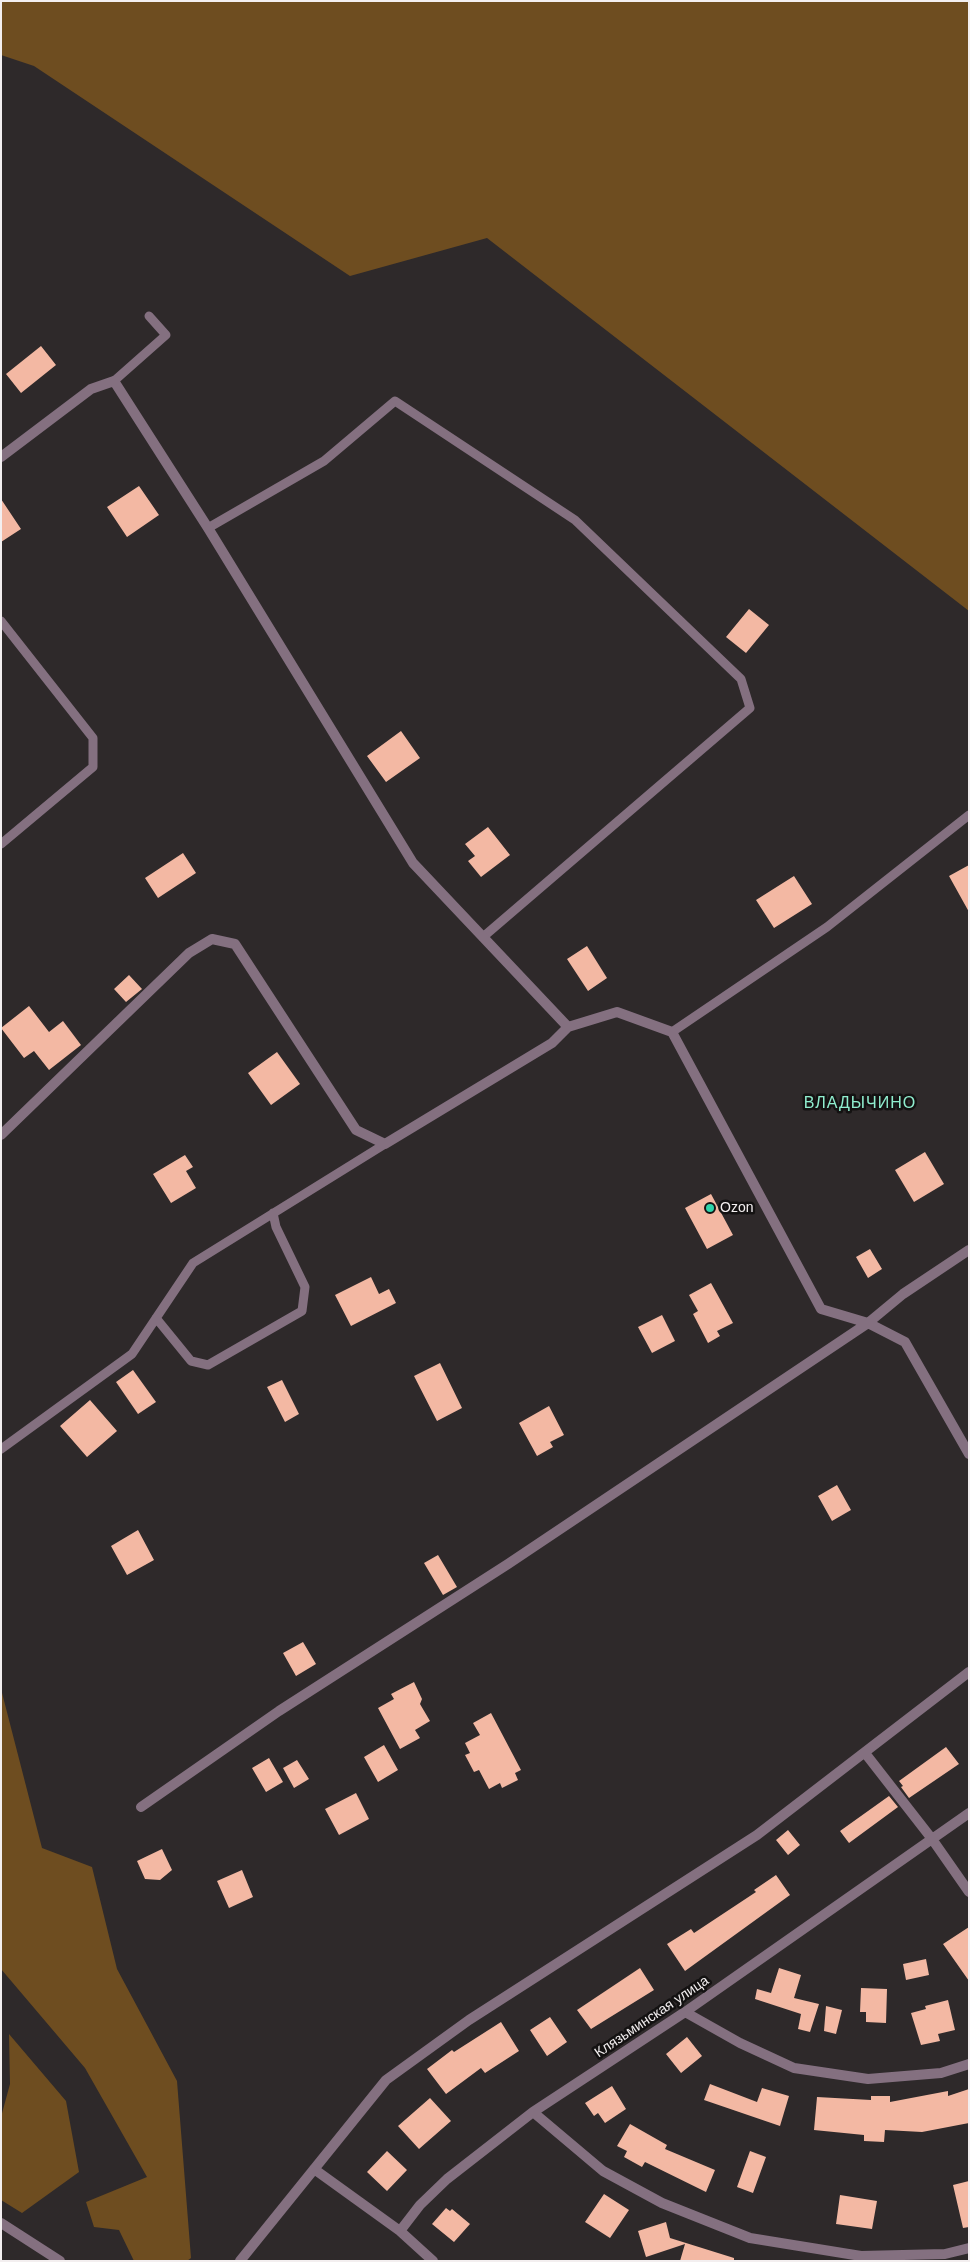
<!DOCTYPE html>
<meta charset="utf-8">
<style>
body{margin:0}
#map{position:relative;width:970px;height:2262px;overflow:hidden;background:#2e292a;font-family:Arial,sans-serif}
canvas{display:block}
.frame{position:absolute;inset:0;border:2px solid #f3eff0;pointer-events:none}
</style>
<div id="map">
<canvas width="970" height="2262"></canvas>
<div class="frame"></div>
</div>
<script>
const c = document.querySelector('canvas').getContext('2d');
c.lineJoin = 'round';
function fill(path, color) { c.fillStyle = color; c.fill(path, 'evenodd'); }
const shape = rows => new Path2D(rows.map(r => 'M' + r).join(''));
function trace(path, color, width, dash) { c.strokeStyle = color; c.lineWidth = width; c.lineCap = dash ? 'butt' : 'round'; c.setLineDash(dash || []); c.stroke(path); }
function drawText(font, color, halo, rows, align = 'center') {
  c.font = font + ' Arial,sans-serif'; c.lineWidth = 5; c.setLineDash([]); c.textBaseline = 'middle'; c.strokeStyle = halo; c.fillStyle = color; for (const [text, x, y, turn = 0] of rows) {
    c.save(); c.translate(x, y); c.rotate((+turn || 0) * Math.PI / 180); c.textAlign = isNaN(turn) ? turn : align; if (halo) c.strokeText(text, 0, 0); c.fillText(text, 0, 0); c.restore();
  }
}
fill(shape([
 [1,1,969,1,969,611,487,238,350,276,34,66,1,55],
 [1,1689,42,1848,92,1867,117,1969,177,2081,191,2258,187,2261,134,2261,119,2230,94,2227,86,2202,147,2177,85,2068,1,1969],
 [9,2034,66,2101,79,2172,22,2213,1,2200,1,2117,10,2084]
]), '#6e4d20');
fill(shape([
 [41,346,56,365,21,393,6,374],
 [139,486,159,515,127,537,107,507],
 [1,499,21,529,1,542],
 [749,609,769,625,746,653,726,637],
 [401,731,420,758,386,782,367,756],
 [488,827,510,855,481,877,468,861,475,856,465,844],
 [183,853,196,873,158,898,145,878],
 [969,865,969,912,949,876],
 [794,876,812,904,774,928,756,900],
 [587,946,607,978,588,991,567,959],
 [129,975,142,989,126,1002,114,989],
 [29,1006,49,1032,63,1021,81,1045,49,1070,34,1051,24,1058,1,1028],
 [277,1052,300,1084,271,1105,248,1073],
 [925,1152,944,1184,914,1202,895,1170],
 [185,1155,193,1167,186,1171,196,1188,171,1203,153,1174],
 [711,1194,733,1235,707,1249,685,1208],
 [870,1249,882,1269,868,1278,856,1257],
 [371,1277,379,1294,389,1289,396,1303,351,1326,335,1295],
 [711,1283,733,1323,717,1331,720,1336,708,1343,693,1314,698,1311,689,1295],
 [662,1315,675,1341,652,1353,638,1327],
 [440,1363,462,1408,437,1421,414,1376],
 [133,1370,156,1402,138,1414,116,1382],
 [282,1380,299,1414,285,1422,267,1387],
 [90,1400,117,1431,87,1457,60,1426],
 [549,1406,564,1435,550,1442,553,1447,537,1456,519,1423],
 [837,1485,851,1510,832,1521,818,1496],
 [138,1530,154,1560,127,1575,111,1546],
 [438,1555,457,1587,443,1595,424,1563],
 [303,1642,316,1664,296,1676,283,1653],
 [414,1682,422,1699,420,1704,430,1721,415,1730,420,1738,400,1749,378,1708,394,1699,391,1694],
 [491,1713,521,1770,515,1773,518,1780,502,1788,500,1783,489,1789,479,1770,474,1772,465,1755,470,1753,465,1743,480,1735,473,1723],
 [384,1745,398,1770,378,1782,364,1757],
 [946,1747,959,1764,909,1798,901,1787,903,1786,899,1781],
 [269,1758,283,1782,266,1792,252,1768],
 [297,1760,309,1779,294,1788,283,1768],
 [356,1793,369,1819,339,1835,325,1809],
 [889,1796,898,1807,849,1843,840,1831],
 [788,1830,800,1845,788,1855,776,1840],
 [162,1849,172,1870,160,1880,145,1879,137,1861],
 [242,1870,253,1897,229,1908,217,1881],
 [776,1875,790,1895,685,1971,667,1944,691,1929,694,1933,756,1892,754,1890],
 [969,1927,969,1981,943,1944],
 [926,1959,929,1975,906,1980,903,1964],
 [640,1968,654,1990,591,2029,577,2010],
 [779,1968,801,1975,794,1998,819,2004,810,2032,798,2029,801,2014,755,1999,757,1989,771,1993],
 [861,1988,887,1989,886,2023,866,2022,866,2012,860,2012],
 [948,2000,955,2030,938,2034,940,2041,921,2045,911,2013,926,2009,925,2006],
 [826,2006,842,2010,836,2034,824,2031],
 [550,2017,567,2042,547,2056,530,2030],
 [501,2022,519,2051,485,2073,481,2068,446,2094,427,2069,452,2050,454,2052],
 [687,2037,702,2056,681,2073,666,2054],
 [710,2084,757,2102,762,2088,789,2096,780,2126,704,2100],
 [612,2086,626,2109,605,2123,598,2113,594,2116,585,2103],
 [969,2089,969,2123,922,2132,885,2130,884,2142,864,2141,864,2135,814,2130,817,2097,871,2100,871,2096,890,2096,890,2102,948,2091,948,2096],
 [430,2098,451,2121,419,2149,398,2126],
 [630,2124,667,2145,665,2149,715,2170,706,2192,645,2162,642,2167,624,2157,627,2151,617,2146],
 [387,2151,407,2170,387,2191,367,2172],
 [750,2151,766,2157,753,2193,737,2187],
 [969,2181,969,2227,963,2228,953,2185],
 [604,2194,629,2210,610,2238,585,2222],
 [840,2195,877,2201,872,2229,836,2224],
 [446,2208,450,2211,452,2209,470,2224,454,2242,432,2224],
 [666,2222,670,2238,734,2258,734,2261,680,2261,685,2244,646,2257,638,2231]
]), '#f3b8a3');
trace(shape([
 [114,381,166,335,149,316],
 [208,528,324,461,395,401,575,520,741,679,750,708,483,937],
 [1,621,93,738,93,767,1,844],
 [672,1032,827,927,969,815],
 [156,1318,191,1361,208,1365,302,1311,305,1287,276,1227,273,1213],
 [1,1449,132,1354,193,1263,385,1144]
]), '#847080', 9);
trace(shape([
 [1,457,91,389,114,381,208,528,413,863,568,1027,617,1012,672,1032,821,1309,868,1323,905,1342,969,1454],
 [1,1135,189,953,212,939,235,944,356,1130,385,1144,552,1043,568,1027],
 [865,1753,932,1839,969,1892],
 [141,1807,279,1711,508,1564,868,1323,903,1294,969,1250],
 [685,2012,740,2043,794,2068,868,2079,941,2073,969,2064],
 [533,2112,603,2171,662,2203,750,2238,861,2256,945,2254,969,2248],
 [314,2169,400,2231,433,2261],
 [1,2223,60,2261],
 [400,2231,420,2205,447,2179,533,2112,685,2012,969,1813],
 [240,2261,386,2080,469,2020,757,1835,969,1672]
]), '#847080', 10);
for (const [x, y, r, color] of [
 [710,1208,5,"#2ed4ab"]
]) { const dot = new Path2D(); dot.arc(x, y, r, 0, 2 * Math.PI); c.fillStyle = color; c.fill(dot); trace(dot, '#141212', 2); }
drawText('14px', '#f3eff0', '#141212', [
 ["Ozon",720,1208]
], 'left');
drawText('14px', '#f3eff0', '#141212', [
 ["Клязьминская улица",652,2017,-34]
]);
c.letterSpacing = '1px';
drawText('16px', '#90eecf', '#141212', [
 ["ВЛАДЫЧИНО",860,1104]
]);
c.letterSpacing = '0px';
</script>
